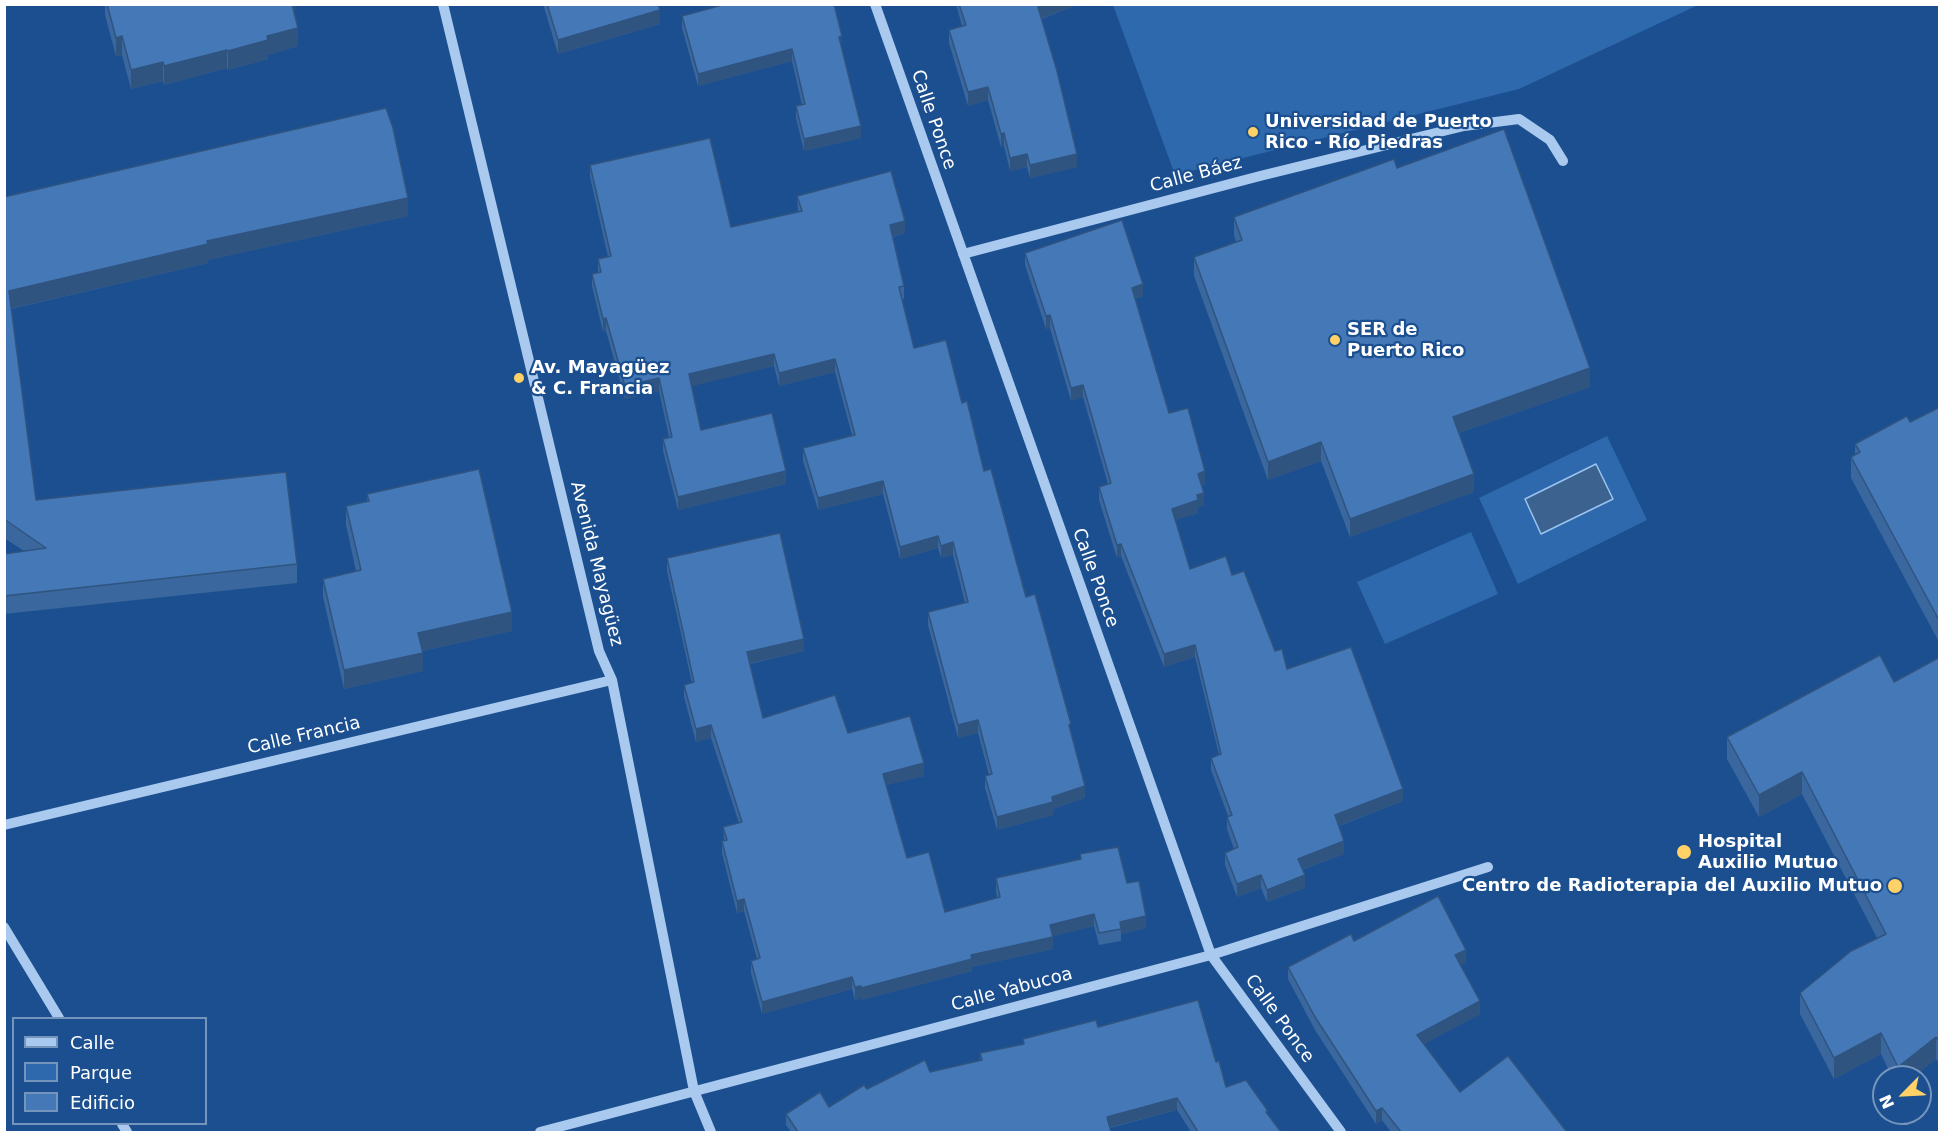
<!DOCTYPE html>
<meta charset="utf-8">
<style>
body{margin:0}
#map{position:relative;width:1944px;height:1137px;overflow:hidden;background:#1b4f8f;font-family:"DejaVu Sans",sans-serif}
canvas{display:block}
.frame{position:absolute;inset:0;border:6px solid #fff;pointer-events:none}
.legend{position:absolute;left:12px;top:1017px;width:195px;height:108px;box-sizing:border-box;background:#1b4f8f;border:2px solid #7695bc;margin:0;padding:8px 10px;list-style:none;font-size:18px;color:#fff}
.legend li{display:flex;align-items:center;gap:12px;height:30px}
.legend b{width:30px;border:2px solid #7695bc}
.north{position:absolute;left:1872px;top:1065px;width:60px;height:60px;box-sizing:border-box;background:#1b4f8f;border:2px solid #7695bc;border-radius:50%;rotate:246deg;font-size:16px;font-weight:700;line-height:24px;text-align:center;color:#fff}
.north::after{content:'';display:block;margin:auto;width:21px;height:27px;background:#ffd166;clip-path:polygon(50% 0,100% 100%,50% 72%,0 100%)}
</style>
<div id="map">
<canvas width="1944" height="1137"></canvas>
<div class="frame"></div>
<ul class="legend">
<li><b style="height:8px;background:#a9c9ee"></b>Calle</li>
<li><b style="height:16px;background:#2e69ad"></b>Parque</li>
<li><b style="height:16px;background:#4478b7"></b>Edificio</li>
</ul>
<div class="north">N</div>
</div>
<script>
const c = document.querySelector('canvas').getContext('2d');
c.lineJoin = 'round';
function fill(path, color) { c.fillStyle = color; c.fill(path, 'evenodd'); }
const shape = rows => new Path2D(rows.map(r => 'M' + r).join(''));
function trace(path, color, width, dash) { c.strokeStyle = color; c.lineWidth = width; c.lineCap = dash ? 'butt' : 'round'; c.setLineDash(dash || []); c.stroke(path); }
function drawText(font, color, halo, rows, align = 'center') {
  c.font = font + ' "DejaVu Sans",sans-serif'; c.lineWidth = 4.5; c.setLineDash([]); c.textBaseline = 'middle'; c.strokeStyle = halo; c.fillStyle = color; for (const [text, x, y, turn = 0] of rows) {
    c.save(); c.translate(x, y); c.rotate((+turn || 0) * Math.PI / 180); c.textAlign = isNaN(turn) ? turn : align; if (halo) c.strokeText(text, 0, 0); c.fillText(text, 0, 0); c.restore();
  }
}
fill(shape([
 [1113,5,1113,4,1698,5,1519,89,1175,175],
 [1607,436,1647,520,1518,584,1479,498],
 [1471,532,1498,594,1385,644,1357,582]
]), '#2e69ad');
const water = shape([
 [1596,464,1613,499,1541,534,1525,499,1596,464]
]);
fill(water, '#3c6290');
trace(water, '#9cc4f0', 1.5);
trace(shape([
 [443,4,599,651,612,680,694,1091,711,1132],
 [875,4,1211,955,1341,1132],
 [963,254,1260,176,1464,126,1519,119,1550,140,1563,161],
 [4,825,612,680],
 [4,927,59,1018],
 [122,1124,127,1132],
 [540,1132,1211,955,1488,867]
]), '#a9c9ee', 10);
fill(shape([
 [105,4,295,4,295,14,298,46,268,55,268,59,228,70,227,68,164,85,163,81,131,89,122,55,116,56,105,15],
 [543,4,658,4,660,24,558,54],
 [956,4,1079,4,1042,19,1077,167,1030,178,1027,167,1010,171,1004,146,1001,147,988,100,968,106,949,43,949,30,962,26],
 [682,16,842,48,861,138,804,151,796,118,796,106,802,105,792,61,698,86,682,28],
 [590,165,731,227,798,212,797,196,905,233,893,237,904,286,904,299,902,299,914,348,962,403,1071,732,1085,798,1053,809,1053,815,997,830,985,788,985,776,989,775,978,733,958,738,928,625,928,612,965,603,953,555,941,558,938,548,900,559,883,494,818,510,803,461,803,448,852,435,835,372,779,386,774,366,691,386,701,430,786,484,678,510,663,451,663,439,669,437,659,391,625,399,606,331,603,332,592,286,592,274,598,272,598,259,608,257,590,177],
 [1397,168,1590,387,1459,433,1474,492,1350,537,1321,461,1268,480,1194,276,1194,257,1236,242,1234,235,1234,217],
 [4,197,408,216,208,260,208,263,11,309,36,500,297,564,297,583,4,614,4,554,24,551,4,538],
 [1025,253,1143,296,1135,299,1169,413,1205,484,1202,485,1204,505,1198,507,1198,513,1175,520,1190,569,1232,575,1275,651,1287,669,1403,801,1339,826,1344,854,1302,870,1305,888,1267,902,1261,888,1237,897,1225,865,1225,853,1234,849,1227,829,1227,817,1228,816,1211,770,1211,758,1219,755,1195,657,1164,667,1121,556,1117,558,1099,500,1099,487,1108,484,1083,397,1071,401,1050,328,1046,329,1025,265],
 [1940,407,1940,644,1851,478,1851,457,1855,455,1855,444,1910,422],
 [367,494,512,631,423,651,423,671,344,689,323,597,323,579,356,571,346,525,346,506,367,501],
 [667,558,804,651,750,664,763,718,848,733,924,776,886,785,907,858,945,912,997,898,996,890,996,878,1080,859,1080,854,1127,883,1146,928,1121,934,1121,941,1099,945,1094,926,1053,936,1053,949,972,967,972,971,861,1000,861,998,855,1000,852,989,762,1014,751,973,751,961,757,959,744,911,737,913,722,853,722,841,724,841,723,827,739,823,711,738,696,742,684,697,684,685,692,683,667,571],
 [1940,657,1940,1065,1936,1059,1913,1077,1892,1077,1881,1054,1834,1079,1800,1014,1800,993,1877,938,1802,794,1759,817,1727,759,1727,737,1894,682],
 [1354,941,1466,963,1461,965,1480,1014,1424,1044,1460,1092,1567,1132,1391,1132,1382,1120,1376,1124,1315,1030,1288,979,1288,967],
 [1098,1027,1216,1062,1226,1087,1268,1116,1281,1132,1191,1132,1177,1110,1110,1128,1111,1132,791,1132,786,1125,786,1114,829,1107,867,1089,980,1060,980,1053,1023,1044,1023,1039]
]), '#3a679d');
fill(shape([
 [290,4,295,4,295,13,290,15],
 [1045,4,1079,4,1038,20,1038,7],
 [660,10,660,24,558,54,558,40],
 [298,28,298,46,268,55,268,59,228,70,228,51,267,36],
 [122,36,122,55,116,56,116,38],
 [842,36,842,48,839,37],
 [792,49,792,61,698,86,698,74],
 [227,50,227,68,164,85,164,66],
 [163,62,163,81,131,89,131,70],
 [988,87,988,100,968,106,968,92],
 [861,126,861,138,804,151,804,139],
 [1004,133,1004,146,1001,147,1001,134],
 [1027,154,1027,167,1010,171,1010,158],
 [1077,154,1077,167,1030,178,1030,165],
 [408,198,408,216,208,260,208,263,9,309,9,291,207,241],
 [905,221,905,233,890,237,890,225],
 [1143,284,1143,296,1132,300,1132,288],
 [1050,315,1050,328,1046,329,1046,316],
 [606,318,606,331,603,332,603,319],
 [774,354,774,366,689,387,689,374],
 [835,359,835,372,779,386,779,373],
 [1590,368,1590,387,1453,435,1453,417],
 [659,378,659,391,625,399,625,386],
 [1083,385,1083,397,1071,401,1071,388],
 [1321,442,1321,461,1268,480,1268,462],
 [786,471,786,484,678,510,678,497],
 [1205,471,1205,484,1198,486,1198,474],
 [1474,474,1474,492,1350,537,1350,519],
 [883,481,883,494,818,510,818,498],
 [1204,493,1204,505,1198,507,1198,513,1172,521,1172,509,1197,495],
 [938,536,938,548,900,559,900,547],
 [953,542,953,555,941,558,941,546],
 [1121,544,1121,556,1117,558,1117,545],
 [512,612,512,631,418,652,418,633],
 [804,639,804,651,747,664,747,652],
 [1195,645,1195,657,1164,667,1164,654],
 [423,653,423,671,344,689,344,670],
 [978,720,978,733,958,738,958,725],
 [711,725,711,738,696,742,696,729],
 [924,763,924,776,883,786,883,774],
 [1802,772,1802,794,1759,817,1759,795],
 [1085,786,1085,798,1053,809,1053,815,997,830,997,817],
 [1403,789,1403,801,1335,827,1335,815],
 [1344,841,1344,854,1298,871,1298,859],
 [1261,875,1261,888,1237,897,1237,884],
 [1305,875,1305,888,1267,902,1267,890],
 [744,899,744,911,737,913,737,901],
 [1094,914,1094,926,1050,937,1050,925],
 [1146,916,1146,928,1121,934,1120,922],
 [1053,937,1053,949,972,967,972,971,861,1000,861,988,971,955],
 [1466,950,1466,963,1455,968,1455,955],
 [852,977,852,989,762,1014,762,1002],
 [861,986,861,998,855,1000,855,987],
 [1480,1001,1480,1014,1417,1048,1417,1035],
 [1881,1033,1881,1054,1834,1079,1834,1058],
 [1936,1037,1936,1059,1913,1077,1898,1077,1898,1067],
 [1177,1098,1177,1110,1107,1128,1107,1117],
 [1382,1108,1382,1120,1376,1124,1376,1111]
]), '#305480');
const building = shape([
 [107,4,292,4,298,28,267,36,268,40,228,51,227,50,164,66,163,62,131,70,122,36,116,38,107,4],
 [547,4,658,4,660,10,558,40,547,4],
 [726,4,834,4,842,36,839,37,861,126,804,139,796,106,805,104,792,49,698,74,682,16,726,4],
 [959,4,1045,4,1038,7,1057,71,1077,154,1030,165,1027,154,1010,158,1004,133,1001,134,988,87,968,92,949,30,966,25,959,4],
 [386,108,393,128,408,198,207,241,208,244,9,291,36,500,286,472,297,564,4,596,4,554,46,548,4,519,4,197,386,108],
 [1504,129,1590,368,1453,417,1474,474,1350,519,1321,442,1268,462,1194,257,1242,240,1234,217,1394,159,1397,168,1504,129],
 [710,138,731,227,802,211,797,196,891,171,905,221,890,225,904,286,899,287,914,348,946,340,962,403,967,401,984,471,991,469,1026,597,1035,594,1071,724,1069,725,1085,786,1052,797,1053,802,997,817,985,776,992,774,978,720,958,725,928,612,968,602,953,542,941,546,938,536,900,547,883,481,818,498,803,448,855,435,835,359,779,373,774,354,689,374,701,430,772,413,786,471,678,497,663,439,672,437,659,378,625,386,606,318,603,319,592,274,601,272,598,259,611,256,590,165,710,138],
 [1122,220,1143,284,1132,288,1169,413,1188,408,1205,471,1198,474,1204,493,1197,495,1198,500,1172,509,1190,569,1226,556,1232,575,1244,571,1275,651,1282,649,1287,669,1351,647,1403,789,1335,815,1344,841,1298,859,1305,875,1267,890,1261,875,1237,884,1225,853,1238,847,1227,817,1232,815,1211,758,1221,754,1195,645,1164,654,1121,544,1117,545,1099,487,1111,483,1083,385,1071,388,1050,315,1046,316,1025,253,1122,220],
 [1940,407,1940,622,1851,457,1860,452,1855,444,1907,416,1910,422,1940,407],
 [479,469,512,612,418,633,423,653,344,670,323,579,361,570,346,506,369,501,367,494,479,469],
 [780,533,804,639,747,652,763,718,835,695,848,733,910,716,924,763,883,774,907,858,929,852,945,912,1000,897,996,878,1081,859,1080,854,1118,847,1127,883,1139,881,1146,916,1120,922,1121,929,1099,933,1094,914,1050,925,1053,937,971,955,972,959,861,988,861,986,855,987,852,977,762,1002,751,961,760,958,744,899,737,901,722,841,727,840,723,827,742,822,711,725,696,729,684,685,694,682,667,558,780,533],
 [1880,655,1894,682,1940,657,1940,1043,1936,1037,1898,1067,1881,1033,1834,1058,1800,993,1851,951,1886,934,1802,772,1759,795,1727,737,1880,655],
 [1438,896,1466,950,1455,955,1480,1001,1417,1035,1460,1092,1508,1056,1567,1132,1401,1132,1382,1108,1376,1111,1315,1017,1288,967,1351,934,1354,941,1438,896],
 [1198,1000,1216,1062,1219,1061,1226,1087,1246,1080,1268,1111,1266,1112,1281,1132,1198,1132,1177,1098,1107,1117,1111,1132,798,1132,786,1114,820,1092,829,1107,864,1085,867,1089,925,1060,930,1072,982,1060,980,1053,1024,1044,1023,1039,1096,1020,1098,1027,1198,1000]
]);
fill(building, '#4478b7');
trace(building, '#305480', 1.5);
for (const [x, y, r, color] of [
 [1253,132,6,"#ffd166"],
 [1335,340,6,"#ffd166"],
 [519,378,6,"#ffd166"],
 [1684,852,8,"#ffd166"],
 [1895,886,8,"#ffd166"]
]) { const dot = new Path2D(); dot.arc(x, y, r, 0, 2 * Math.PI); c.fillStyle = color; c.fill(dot); trace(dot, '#1b4f8f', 2); }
drawText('18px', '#fff', '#1b4f8f', [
 ["Calle Ponce",933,120,71],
 ["Calle Báez",1196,175,-15],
 ["Avenida Mayagüez",596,564,76],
 ["Calle Ponce",1095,578,70],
 ["Calle Francia",304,736,-13],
 ["Calle Yabucoa",1012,990,-15],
 ["Calle Ponce",1279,1019,54]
]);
drawText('bold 18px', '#fff', '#1b4f8f', [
 ["Universidad de Puerto",1265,122],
 ["Rico - Río Piedras",1265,143],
 ["SER de",1347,330],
 ["Puerto Rico",1347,351],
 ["Av. Mayagüez",531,368],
 ["& C. Francia",531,389],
 ["Hospital",1698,842],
 ["Auxilio Mutuo",1698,863],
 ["Centro de Radioterapia del Auxilio Mutuo",1882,886,"right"]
], 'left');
</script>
